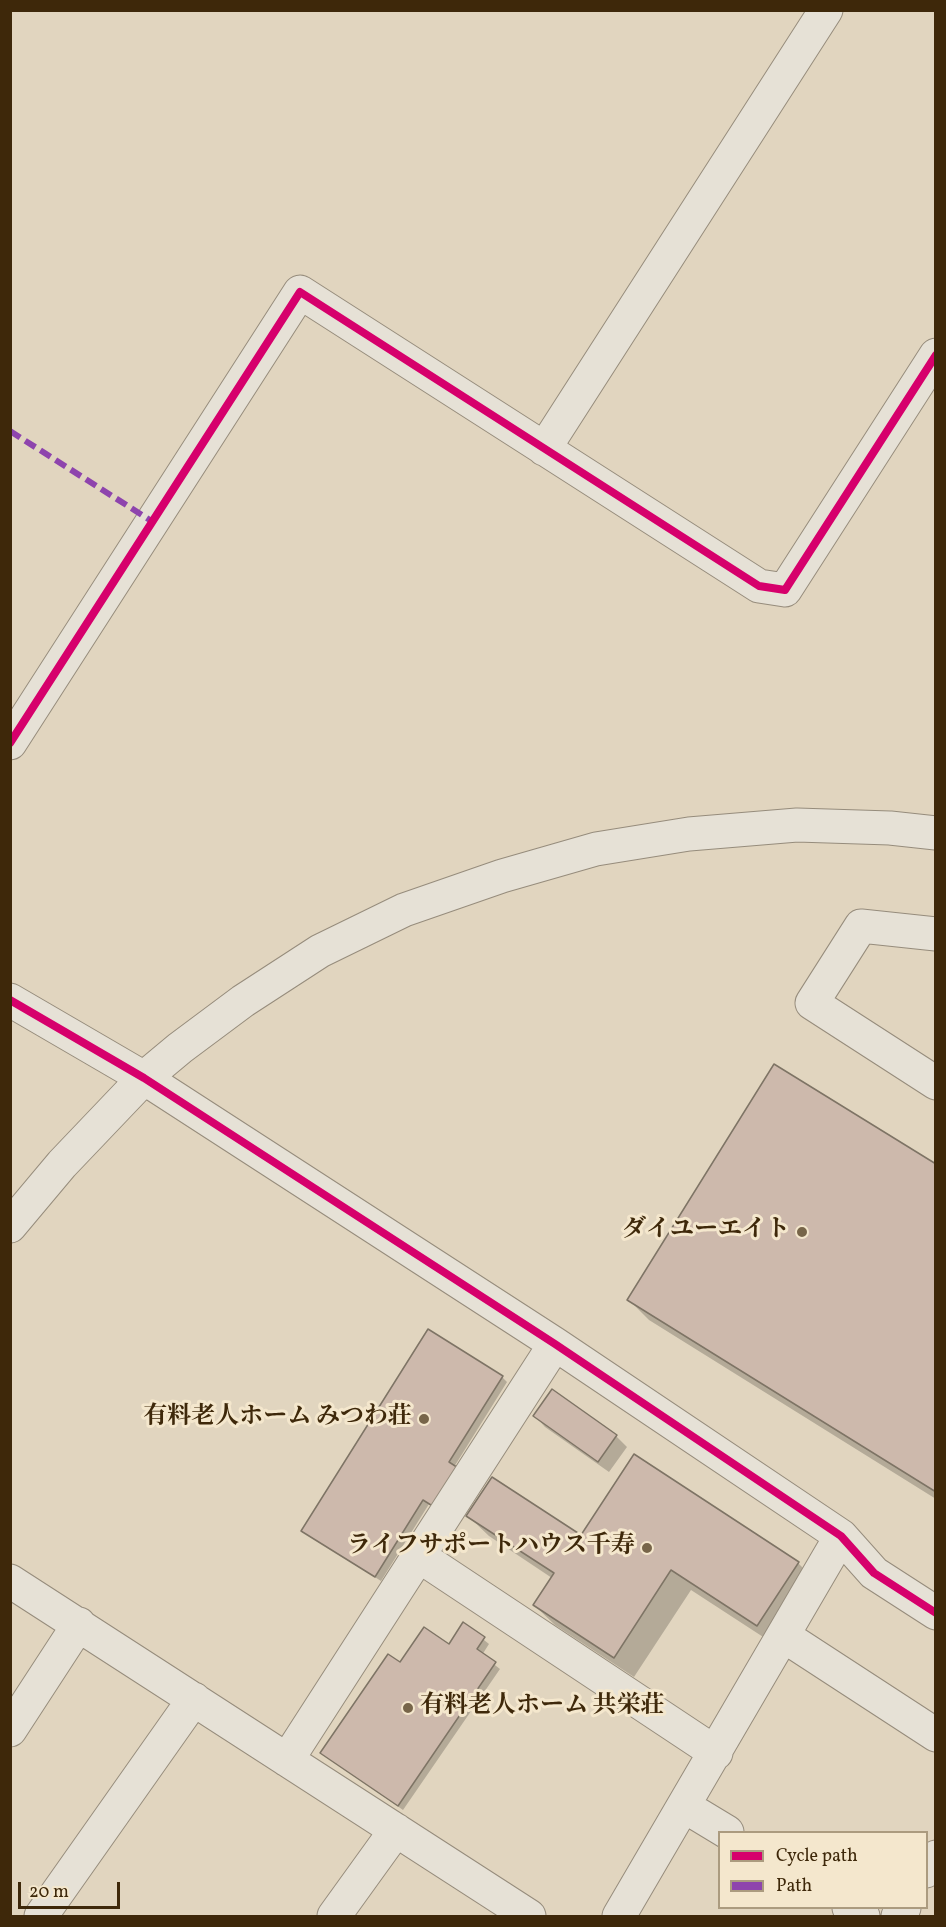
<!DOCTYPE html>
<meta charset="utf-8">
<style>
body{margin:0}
#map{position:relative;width:946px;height:1927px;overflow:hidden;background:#e1d5bf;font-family:Vollkorn,serif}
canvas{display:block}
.frame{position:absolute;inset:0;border:12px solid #3e280a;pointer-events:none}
.legend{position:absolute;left:718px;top:1831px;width:210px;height:78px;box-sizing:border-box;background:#f4e7cd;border:2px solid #ab9b7f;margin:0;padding:8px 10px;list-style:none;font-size:18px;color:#3e280a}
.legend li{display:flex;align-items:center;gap:12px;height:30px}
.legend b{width:30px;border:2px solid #ab9b7f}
.scale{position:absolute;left:18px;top:1882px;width:102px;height:27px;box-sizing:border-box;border:3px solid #3e280a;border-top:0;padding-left:8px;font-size:18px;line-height:21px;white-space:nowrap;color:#3e280a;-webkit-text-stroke:4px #f4e7cd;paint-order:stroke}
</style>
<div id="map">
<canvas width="946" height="1927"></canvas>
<div class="frame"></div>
<ul class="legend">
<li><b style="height:8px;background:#d6006c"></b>Cycle path</li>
<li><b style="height:8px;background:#8e44ad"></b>Path</li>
</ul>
<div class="scale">20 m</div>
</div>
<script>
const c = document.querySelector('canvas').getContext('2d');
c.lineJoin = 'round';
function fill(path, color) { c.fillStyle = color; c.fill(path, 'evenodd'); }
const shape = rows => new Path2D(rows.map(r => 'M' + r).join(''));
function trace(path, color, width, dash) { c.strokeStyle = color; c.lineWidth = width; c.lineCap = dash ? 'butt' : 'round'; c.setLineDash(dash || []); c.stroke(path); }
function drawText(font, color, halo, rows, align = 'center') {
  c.font = font + ' Vollkorn,"Noto Serif JP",serif'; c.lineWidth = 6; c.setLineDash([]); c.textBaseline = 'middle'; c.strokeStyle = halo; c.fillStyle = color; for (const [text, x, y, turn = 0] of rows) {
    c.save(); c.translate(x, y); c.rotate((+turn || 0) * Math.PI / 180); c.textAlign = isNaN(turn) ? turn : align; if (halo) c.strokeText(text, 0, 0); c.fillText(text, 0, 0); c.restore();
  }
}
fill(shape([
 [936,1166,936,1499,649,1320,629,1300],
 [502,1377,507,1382,454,1467,447,1516,429,1504,381,1581,303,1531],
 [535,1416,616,1436,627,1447,609,1472,545,1427],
 [468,1516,582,1537,798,1563,818,1583,777,1646,691,1590,634,1677,555,1625,534,1605,552,1578,489,1536],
 [464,1624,489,1644,482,1655,500,1669,403,1810,322,1753,400,1664,449,1646]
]), '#0003');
const building = shape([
 [774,1064,936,1164,936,1492,627,1300,774,1064],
 [428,1329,503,1376,449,1462,466,1473,442,1512,423,1500,375,1577,301,1531,428,1329],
 [552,1389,617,1435,598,1462,533,1416,552,1389],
 [634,1454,799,1562,757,1626,671,1570,614,1658,533,1605,554,1573,466,1516,492,1477,581,1535,634,1454],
 [463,1622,485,1637,477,1649,496,1662,398,1806,320,1753,388,1654,400,1662,424,1627,449,1644,463,1622]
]);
fill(building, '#cdb9ac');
trace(building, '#7e7465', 1.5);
const minor = shape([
 [544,449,826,10],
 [10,743,300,292,759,586,785,590,936,355],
 [936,934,861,926,812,1003,936,1083],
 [10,1000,144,1078,555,1344,841,1536,874,1573,936,1613],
 [10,1226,62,1164,144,1078,180,1048,243,1001,320,951,404,910,502,876,596,849,689,834,797,825,890,828,936,833],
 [419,1556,716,1753],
 [10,1581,529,1916],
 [784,1636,936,1735],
 [10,1730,79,1624],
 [287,1760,555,1344],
 [684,1806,727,1832],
 [926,1871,936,1857],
 [849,1908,863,1916],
 [41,1916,194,1699],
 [334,1916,396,1830],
 [619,1916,841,1536],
 [898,1916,904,1908]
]);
trace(minor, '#968c7c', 35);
trace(minor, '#e6e1d6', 33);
trace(shape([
 [10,431,153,522]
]), '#8e44ad', 6, [12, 6]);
trace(shape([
 [10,743,300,292,759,586,785,590,936,355],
 [10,1000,144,1078,555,1344,841,1536,874,1573,936,1613]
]), '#d6006c', 8);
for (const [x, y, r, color] of [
 [802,1232,6,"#776549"],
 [424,1419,6,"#776549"],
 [647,1548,6,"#776549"],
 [408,1708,6,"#776549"]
]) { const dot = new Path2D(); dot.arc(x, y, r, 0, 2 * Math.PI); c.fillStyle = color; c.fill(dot); trace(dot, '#f4e7cd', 2); }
drawText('bold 24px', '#3e280a', '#f4e7cd', [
 ["ダイユーエイト",790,1232],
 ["有料老人ホーム みつわ荘",412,1419],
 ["ライフサポートハウス千寿",635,1548],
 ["有料老人ホーム 共栄荘",420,1708,"left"]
], 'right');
</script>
